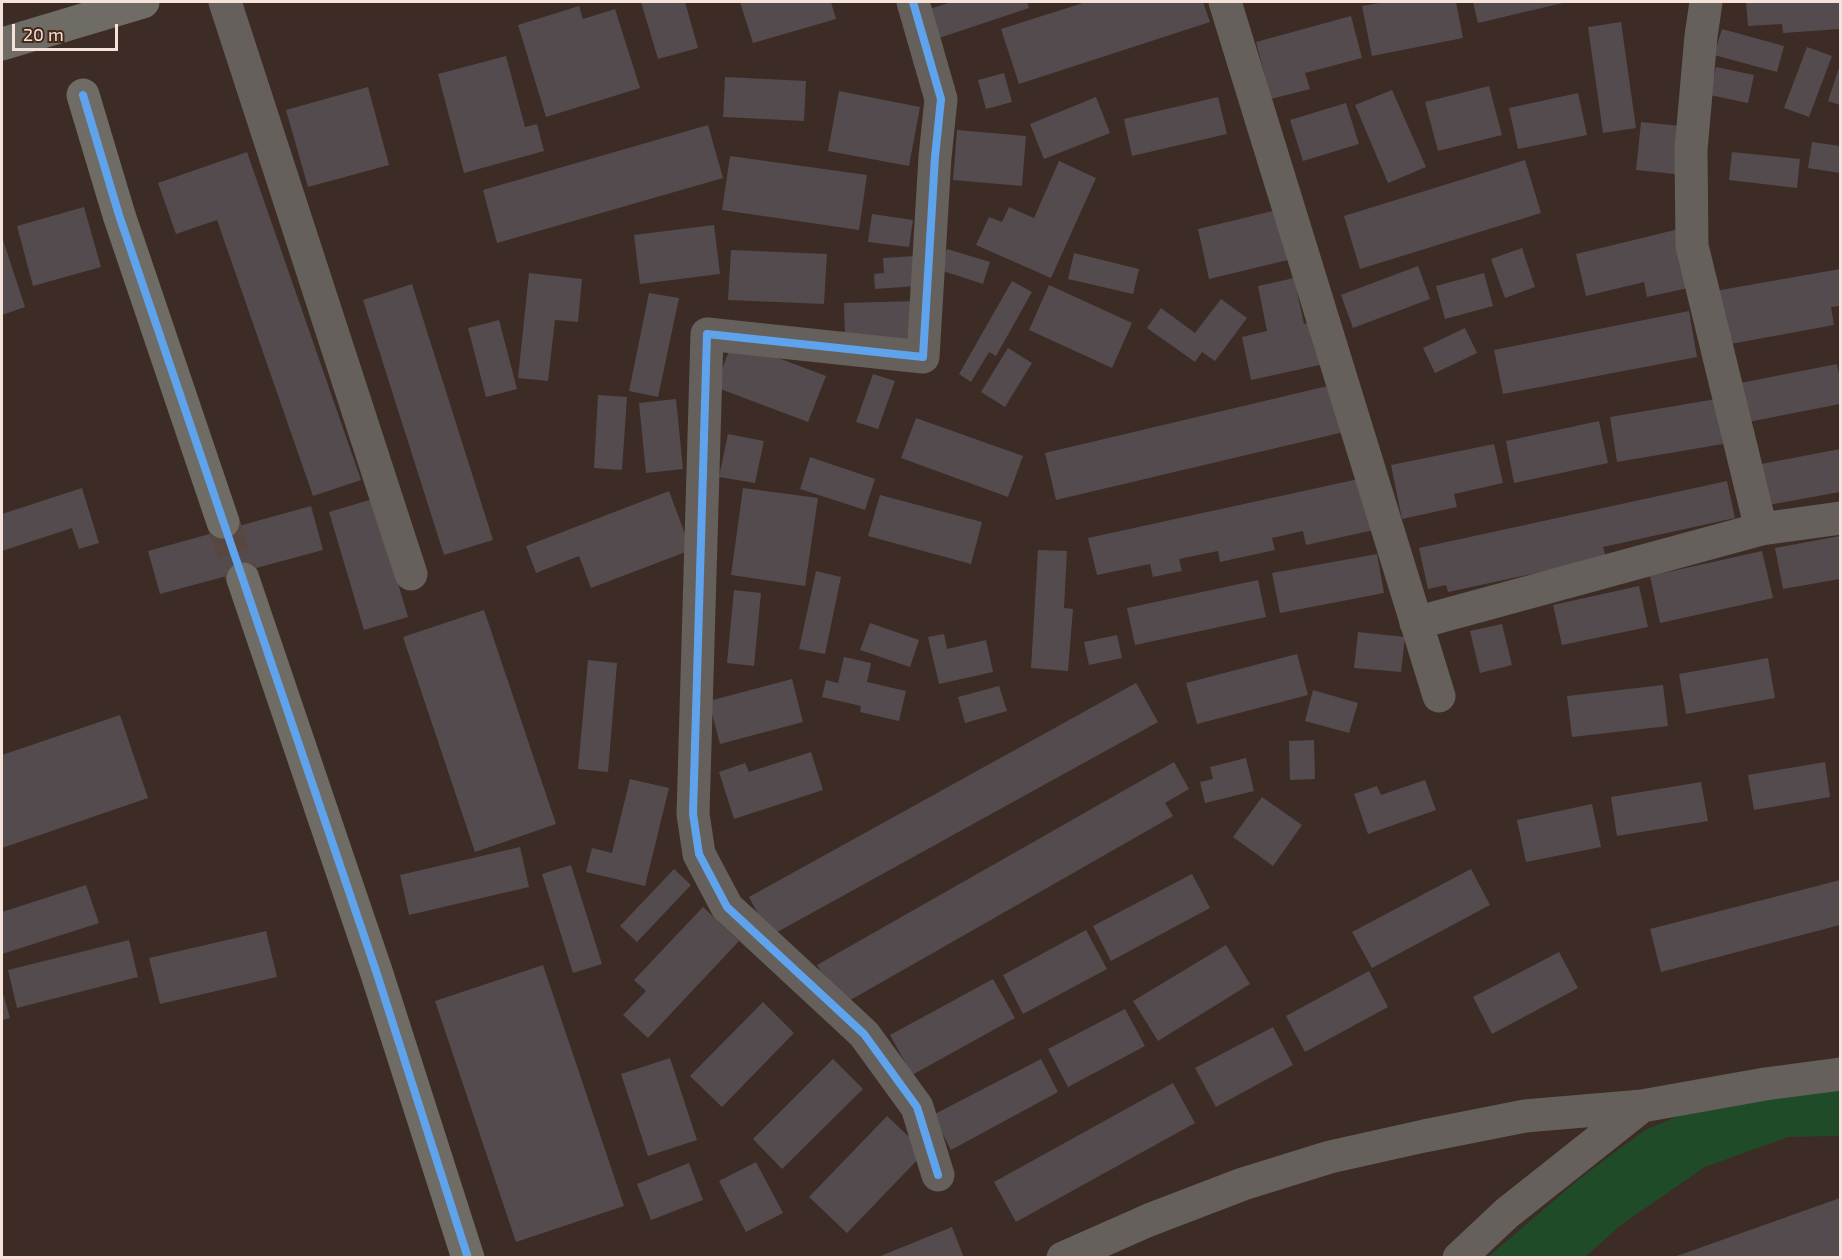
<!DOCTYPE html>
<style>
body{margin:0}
#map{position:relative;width:1842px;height:1259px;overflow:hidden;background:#3c2c25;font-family:"Exo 2",sans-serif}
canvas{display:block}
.frame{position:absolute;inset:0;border:3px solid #f5e2d8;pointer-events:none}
.scale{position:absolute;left:12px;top:24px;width:106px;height:27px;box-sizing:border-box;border:3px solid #f5e2d8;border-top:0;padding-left:8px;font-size:18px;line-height:21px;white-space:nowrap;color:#f5e2d8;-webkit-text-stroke:4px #46291b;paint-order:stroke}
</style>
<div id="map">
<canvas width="1842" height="1259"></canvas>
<div class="frame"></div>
<div class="scale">20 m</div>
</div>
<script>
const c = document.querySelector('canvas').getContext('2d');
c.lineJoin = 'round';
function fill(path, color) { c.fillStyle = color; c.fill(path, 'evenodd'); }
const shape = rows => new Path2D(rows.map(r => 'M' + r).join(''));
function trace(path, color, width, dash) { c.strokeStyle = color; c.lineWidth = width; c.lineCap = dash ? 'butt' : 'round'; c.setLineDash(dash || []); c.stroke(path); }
fill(shape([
 [1840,1090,1840,1136,1788,1137,1705,1167,1621,1225,1585,1257,1487,1258,1579,1179,1645,1130,1695,1109]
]), '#1f4b29');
fill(shape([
 [641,2,685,2,698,48,658,59],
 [740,2,831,2,836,19,753,43],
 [952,2,1027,2,1029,8,939,38,929,9],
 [1086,2,1203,2,1210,22,1019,84,1001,29],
 [1386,2,1456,2,1463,38,1372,56,1362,6],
 [1473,2,1567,2,1478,23],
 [1746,2,1840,2,1840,29,1783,33,1782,24,1748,26],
 [579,6,583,19,615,9,640,88,546,117,518,25],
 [1351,16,1362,58,1305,73,1310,89,1271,99,1256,42],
 [1621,22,1636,128,1603,133,1588,27],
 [1722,29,1784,46,1777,72,1714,55],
 [1807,47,1832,56,1809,117,1784,108],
 [506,56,525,127,537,124,544,151,464,173,438,74],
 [1840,65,1840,105,1828,101],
 [1716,67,1754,75,1748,103,1710,95],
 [1004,73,1012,102,986,109,978,80],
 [725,77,806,81,804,121,723,117],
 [1489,86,1502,135,1438,151,1425,102],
 [368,87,389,165,308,187,286,110],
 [1392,90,1426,167,1388,183,1355,105],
 [839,91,920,107,909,166,828,151],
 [1578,93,1587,135,1518,149,1509,108],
 [1096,97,1110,133,1044,159,1030,124],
 [1218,97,1227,134,1132,156,1124,119],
 [1346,103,1359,144,1303,161,1290,120],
 [1641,122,1680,126,1675,174,1636,170],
 [708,125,723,178,497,243,483,190],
 [957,130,1026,136,1022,186,953,180],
 [1812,142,1840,146,1840,173,1808,168],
 [247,152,361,480,313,496,217,220,176,234,158,183],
 [1732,152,1800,159,1797,188,1729,180],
 [730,156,867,175,859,230,722,210],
 [1525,160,1541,213,1360,269,1344,216],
 [1059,161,1096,178,1051,278,976,245,989,217,1002,222,1009,207,1034,218],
 [84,207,101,267,33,286,17,226],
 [1277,210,1288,260,1209,279,1198,229],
 [872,214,913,220,909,247,868,242],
 [714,225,720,274,640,284,634,235],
 [1679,229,1693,287,1647,297,1644,282,1586,296,1576,254],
 [2,237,25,307,2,315],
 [1522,248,1535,287,1505,298,1491,259],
 [947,249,990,262,983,284,940,270],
 [731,250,827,254,824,304,728,300],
 [1074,253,1139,269,1133,294,1068,279],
 [915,256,917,286,875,289,874,274,884,273,883,258],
 [1418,266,1430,299,1353,328,1341,295],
 [1840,269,1840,306,1831,307,1834,325,1725,345,1715,291],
 [529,273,582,279,578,322,555,320,548,381,518,378],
 [1484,273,1493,306,1445,319,1436,286],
 [1294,278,1304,324,1320,320,1329,363,1251,380,1242,337,1267,331,1258,286],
 [1012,281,1032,292,996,356,989,352,971,382,959,374],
 [412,284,493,540,444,555,363,300],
 [1049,285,1132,323,1112,368,1029,330],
 [649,293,679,298,658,397,629,391],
 [1221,299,1247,318,1215,361,1202,352,1195,362,1147,328,1161,308,1195,333],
 [915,301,916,340,845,342,844,303],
 [1689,311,1697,357,1503,394,1494,350],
 [499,320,517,389,486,397,468,328],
 [1465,328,1477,353,1435,373,1423,348],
 [733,341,826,376,808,422,715,387],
 [1008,348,1032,363,1005,407,981,392],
 [1837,364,1840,380,1840,404,1743,423,1735,384],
 [873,374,895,381,878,429,856,422],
 [1336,384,1348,431,1056,500,1045,453],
 [598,395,627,397,622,470,594,468],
 [676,399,683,469,646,473,639,403],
 [1716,399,1723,444,1617,462,1610,417],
 [916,418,1023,456,1008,497,901,458],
 [1599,421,1608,463,1514,483,1506,441],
 [728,434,764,441,755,483,719,477],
 [1494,444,1503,483,1454,494,1457,507,1402,519,1391,465],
 [1840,449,1840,492,1768,505,1761,464],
 [810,457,875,479,865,510,800,489],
 [1363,478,1374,530,1306,545,1303,531,1272,538,1275,550,1220,562,1218,551,1179,559,1182,571,1153,577,1150,564,1097,575,1088,538],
 [1727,481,1735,518,1603,547,1606,558,1448,592,1446,585,1428,589,1419,548],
 [82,488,99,543,79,549,72,528,2,551,2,514],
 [743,488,818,498,805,586,731,575],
 [669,491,691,550,591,588,579,556,536,573,526,546],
 [880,495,982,522,971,564,868,536],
 [373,499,408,617,364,630,329,512],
 [311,506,323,550,160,594,148,551],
 [1840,536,1840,579,1783,589,1775,548],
 [1038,550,1067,551,1064,608,1073,609,1068,671,1031,668],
 [1762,551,1773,598,1660,623,1650,576],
 [1377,554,1384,593,1280,613,1272,573],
 [816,571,841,577,825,654,799,649],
 [1258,580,1266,617,1135,645,1127,608],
 [1639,586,1648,627,1562,645,1553,605],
 [734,590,761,593,754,666,727,663],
 [484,610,556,824,475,852,403,637],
 [870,623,919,640,910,667,860,650],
 [1502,624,1512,665,1480,673,1470,631],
 [1358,632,1405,637,1401,672,1354,668],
 [944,634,947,649,986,640,993,672,939,684,928,637],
 [1117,635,1122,658,1089,665,1084,642],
 [1297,654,1308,695,1197,724,1186,683],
 [844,657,871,663,867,682,906,691,899,721,860,712,861,706,822,697,826,680,838,683],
 [1768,658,1775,698,1686,714,1679,674],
 [588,660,617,663,608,772,578,769],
 [792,679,803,722,720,744,709,701],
 [1136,683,1158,722,770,936,749,897],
 [1663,685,1668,726,1572,737,1567,696],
 [999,686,1007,711,965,723,958,697],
 [1313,690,1358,703,1349,733,1305,721],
 [120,715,148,798,2,848,2,755],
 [1314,740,1315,779,1290,780,1289,741],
 [811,752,823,790,734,819,719,772,745,763,749,772],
 [1246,758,1254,791,1205,803,1200,782,1213,779,1210,767],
 [1174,762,1189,789,1165,803,1173,816,840,1006,817,965],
 [1825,762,1830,797,1754,810,1748,775],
 [630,779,669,788,645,886,586,872,592,848,612,853],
 [1425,780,1436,810,1368,834,1354,794,1377,786,1381,795],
 [1701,782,1708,821,1617,836,1611,797],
 [1262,797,1302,825,1273,866,1233,837],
 [1592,804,1601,847,1526,862,1517,820],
 [520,847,529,887,409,915,400,875],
 [571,865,602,964,573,973,542,874],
 [674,869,691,885,637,942,620,926],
 [1471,869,1490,905,1372,968,1352,932],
 [1192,874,1210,908,1111,961,1093,926],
 [1840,880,1840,925,1661,972,1650,929],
 [86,885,99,923,2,954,2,912],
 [703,907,739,941,648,1038,623,1015,646,991,634,980],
 [1086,930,1107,969,1023,1014,1003,975],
 [266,931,277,977,160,1004,149,958],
 [129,940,138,977,17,1008,8,970],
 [1226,945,1250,984,1158,1041,1133,1001],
 [1559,952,1578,988,1492,1034,1473,997],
 [543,965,624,1206,516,1242,435,1001],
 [1369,971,1388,1007,1305,1052,1286,1016],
 [993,979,1015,1018,912,1075,890,1035],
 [2,990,10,1018,2,1020],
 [763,1002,794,1033,722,1107,690,1076],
 [1125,1009,1145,1046,1068,1087,1048,1049],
 [1273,1027,1293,1065,1216,1107,1195,1068],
 [670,1058,697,1140,648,1156,621,1074],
 [833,1059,863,1089,782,1169,753,1139],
 [1041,1059,1058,1092,951,1150,933,1115],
 [1173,1083,1195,1123,1016,1222,994,1182],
 [887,1116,925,1152,847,1233,809,1197],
 [756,1162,783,1213,746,1232,719,1181],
 [689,1163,703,1200,651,1220,637,1184],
 [1840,1198,1840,1258,1674,1258,1674,1257],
 [952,1227,964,1258,878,1258,878,1257]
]), '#534b4e');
trace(shape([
 [223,522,243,579]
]), '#584740', 33, [33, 16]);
trace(shape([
 [225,2,411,574],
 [913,2,941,99,935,157,923,357,707,334,693,814,699,854,727,907,864,1034,917,1107,938,1175],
 [1225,2,1439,696],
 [1706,2,1701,36,1691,150,1692,246,1761,529],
 [1416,623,1761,529,1840,518],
 [1063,1258,1149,1220,1243,1184,1330,1157,1424,1136,1525,1116,1642,1106,1765,1084,1840,1074],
 [1459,1258,1507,1213,1642,1106]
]), '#65605b', 33);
trace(shape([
 [2,44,143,2],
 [83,95,119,215,223,522],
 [243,579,377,974,468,1258]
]), '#6f6b65', 33);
trace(shape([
 [913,2,941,99,935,157,923,357,707,334,693,814,699,854,727,907,864,1034,917,1107,938,1175],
 [83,95,119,215,377,974,468,1258]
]), '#60a3ed', 8);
</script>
